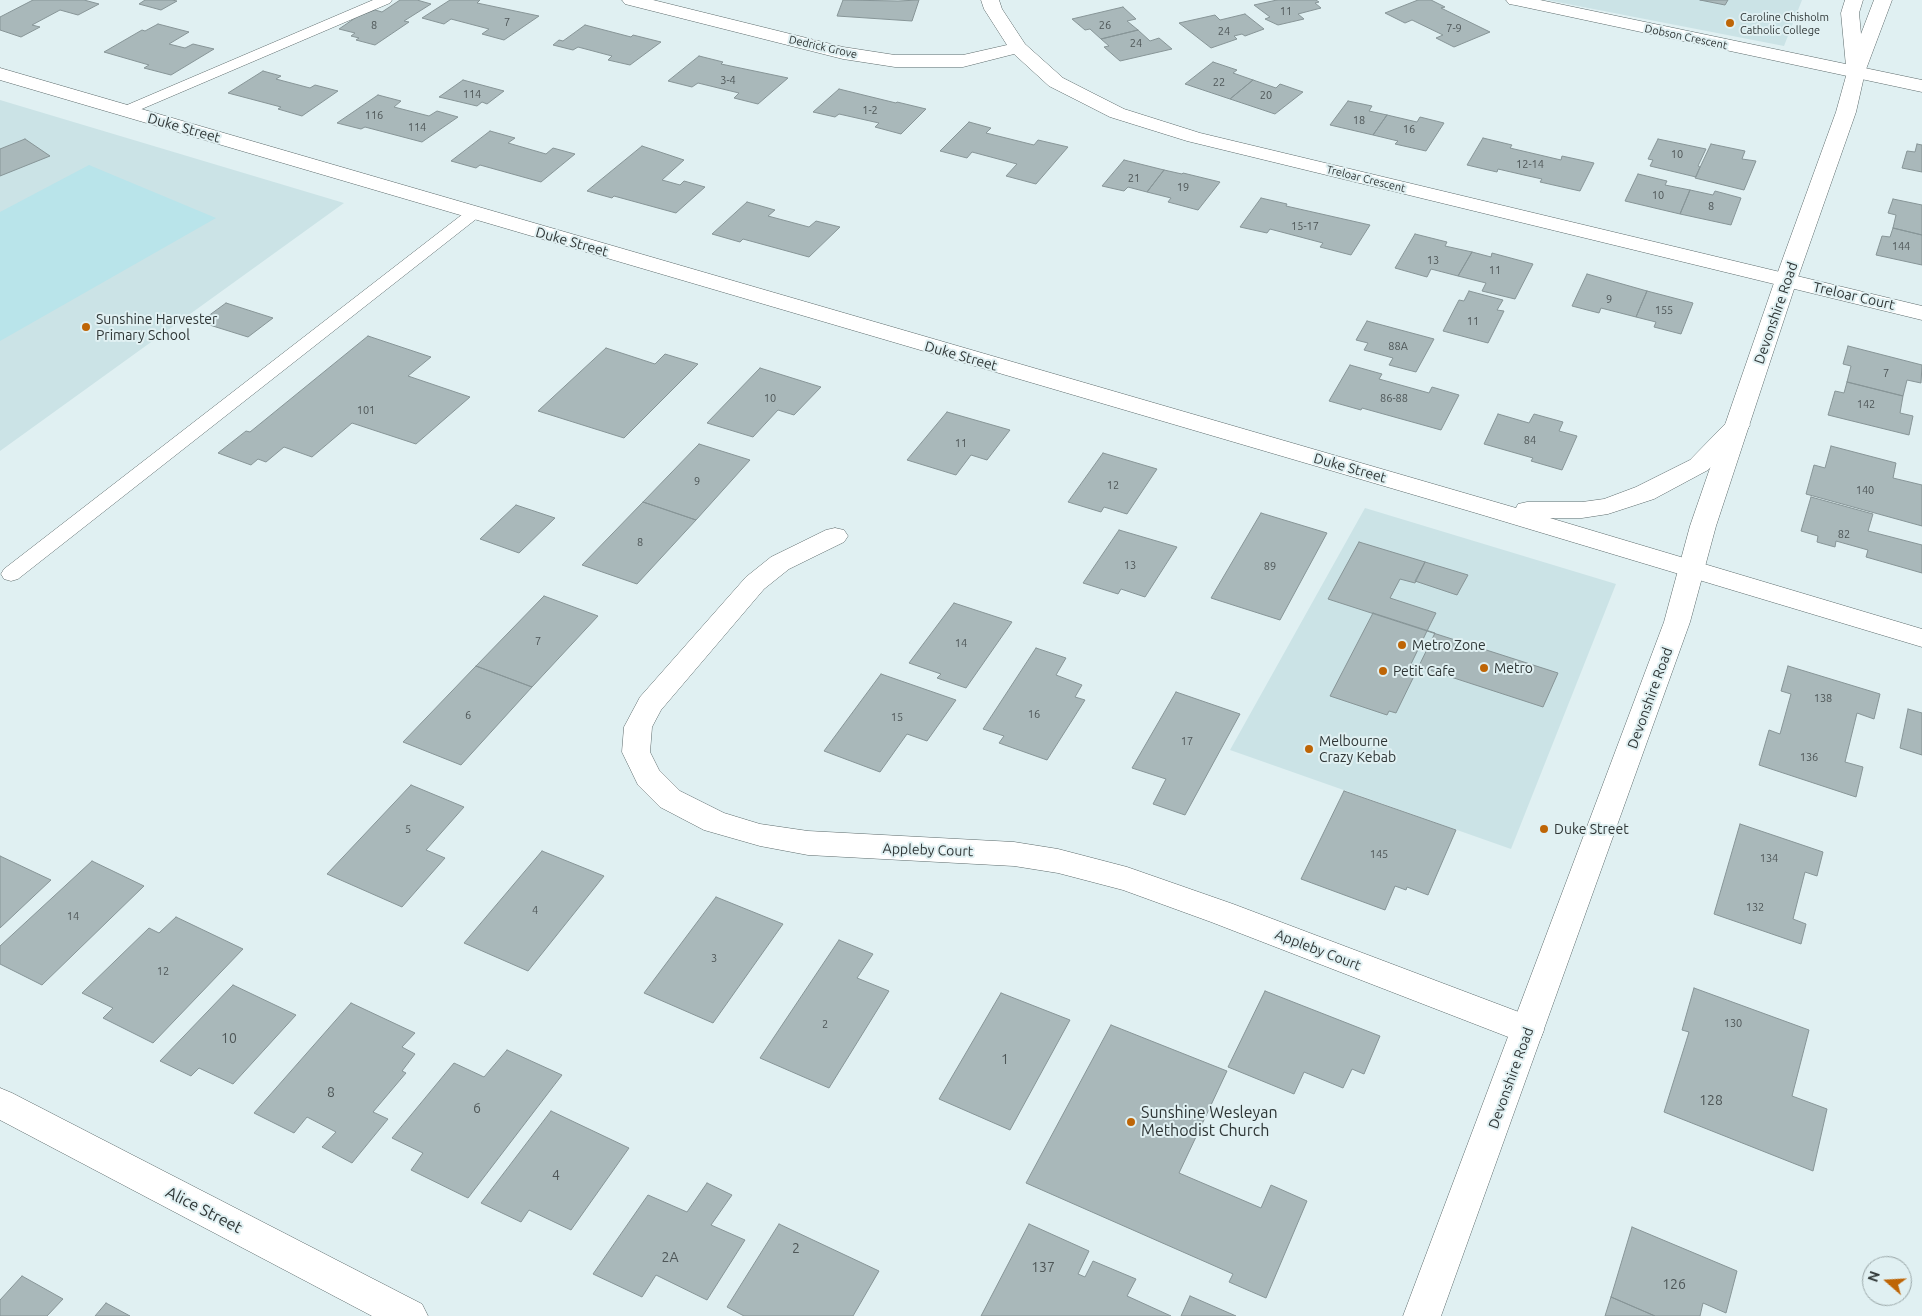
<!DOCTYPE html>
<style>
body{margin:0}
#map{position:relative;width:1922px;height:1316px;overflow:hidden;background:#e0f0f2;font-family:Ubuntu,sans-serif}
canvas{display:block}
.north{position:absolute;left:1862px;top:1256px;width:50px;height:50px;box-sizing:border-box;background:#e0f0f2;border:1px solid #99a6a7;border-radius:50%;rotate:289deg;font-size:14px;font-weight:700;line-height:20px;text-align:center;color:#2f3636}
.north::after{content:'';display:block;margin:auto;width:18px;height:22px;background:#be6506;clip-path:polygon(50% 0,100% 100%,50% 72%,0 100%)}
</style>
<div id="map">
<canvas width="1922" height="1316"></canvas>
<div class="north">N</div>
</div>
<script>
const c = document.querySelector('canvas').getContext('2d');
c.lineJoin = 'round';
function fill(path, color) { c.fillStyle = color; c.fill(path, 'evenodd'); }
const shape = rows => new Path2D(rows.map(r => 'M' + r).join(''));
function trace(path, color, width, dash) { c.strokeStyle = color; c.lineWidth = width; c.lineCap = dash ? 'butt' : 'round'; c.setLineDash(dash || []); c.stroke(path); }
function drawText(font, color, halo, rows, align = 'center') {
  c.font = font + ' Ubuntu,sans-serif'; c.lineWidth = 4; c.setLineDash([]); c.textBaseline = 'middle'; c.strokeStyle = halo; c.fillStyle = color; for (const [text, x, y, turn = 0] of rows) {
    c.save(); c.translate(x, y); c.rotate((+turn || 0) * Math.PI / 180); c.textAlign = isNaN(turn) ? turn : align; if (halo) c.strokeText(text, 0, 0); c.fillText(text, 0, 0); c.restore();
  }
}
fill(shape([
 [1547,0,1802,0,1784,46],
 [0,100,344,203,0,451],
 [1365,508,1616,584,1511,849,1230,750]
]), '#cbe3e6');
fill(shape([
 [89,165,216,218,0,341,0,212]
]), '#b9e4ea');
const building = shape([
 [33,0,84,0,99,4,78,15,60,10,32,25,40,27,21,37,0,30,0,17,33,0],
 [145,0,172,0,177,1,161,10,139,4,145,0],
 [400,0,417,0,431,4,404,21,409,22,375,45,356,40,359,38,351,36,355,33,339,29,358,16,375,10,382,12,400,0],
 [450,0,480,0,477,3,539,16,504,40,482,34,489,29,451,19,444,24,422,18,450,0],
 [843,0,898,1,919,0,912,21,837,16,843,0],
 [1277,0,1316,0,1319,2,1315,3,1321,8,1298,14,1304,19,1278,25,1265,19,1270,17,1254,5,1277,0],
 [1418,0,1431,0,1445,7,1441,8,1490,32,1454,47,1436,38,1443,35,1412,20,1405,23,1385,13,1418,0],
 [1700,0,1728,0,1725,5,1700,0],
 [1123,7,1136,19,1127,21,1138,30,1101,39,1090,29,1085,30,1072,19,1123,7],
 [1245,14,1264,29,1245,36,1242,34,1234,36,1237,39,1211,48,1179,23,1215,15,1220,20,1245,14],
 [158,24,189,32,169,44,185,48,193,44,214,49,171,75,144,68,149,65,104,52,142,30,145,31,158,24],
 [585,25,631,37,633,35,661,42,630,65,608,60,612,56,578,47,573,50,553,45,559,40,563,41,585,25],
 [1138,30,1150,41,1159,38,1172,49,1120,61,1104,47,1109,46,1101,39,1138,30],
 [699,56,723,62,721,64,788,78,758,104,734,98,739,93,698,83,692,87,668,81,699,56],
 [1213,62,1237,70,1233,73,1253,80,1230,99,1185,84,1213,62],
 [263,71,281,76,276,79,310,88,315,85,338,91,302,116,278,109,281,107,228,93,263,71],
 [463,80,504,91,487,104,482,102,477,106,439,97,463,80],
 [1253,80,1276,88,1280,84,1303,92,1275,114,1230,99,1253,80],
 [839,89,896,103,897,102,926,109,901,134,875,127,879,123,839,114,835,117,813,112,839,89],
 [378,95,401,101,394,107,429,116,437,111,458,117,422,142,365,127,361,129,337,123,378,95],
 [1348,101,1372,106,1369,111,1387,115,1373,135,1330,125,1348,101],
 [1387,115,1417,122,1420,117,1444,123,1426,151,1395,144,1398,141,1373,135,1387,115],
 [969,122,991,128,986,133,1034,145,1038,140,1068,147,1036,184,1006,176,1017,164,972,152,967,158,940,151,969,122],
 [490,131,515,138,508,143,546,154,553,148,575,154,541,182,480,165,476,168,451,161,490,131],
 [1483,138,1512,145,1510,148,1561,160,1562,156,1594,163,1580,191,1540,182,1542,179,1524,175,1498,169,1497,172,1467,165,1483,138],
 [25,139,50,156,0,176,0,149,25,139],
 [1658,139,1706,149,1698,166,1700,167,1696,177,1650,166,1653,160,1648,159,1658,139],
 [1711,144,1745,151,1742,159,1756,161,1744,190,1695,178,1711,144],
 [1917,144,1922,145,1922,172,1902,168,1907,151,1915,152,1917,144],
 [642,146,684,160,662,180,680,185,684,181,705,187,676,213,614,196,612,198,587,191,642,146],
 [1124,160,1164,170,1147,192,1128,187,1124,191,1102,186,1124,160],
 [1164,170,1182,174,1183,173,1220,182,1198,210,1168,202,1171,198,1147,192,1164,170],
 [1638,174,1667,181,1665,185,1690,190,1680,214,1625,201,1638,174],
 [1690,190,1713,195,1715,191,1741,198,1731,225,1680,214,1690,190],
 [1261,198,1287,204,1286,206,1370,225,1351,255,1320,247,1323,243,1270,229,1267,233,1240,227,1261,198],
 [1893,199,1922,205,1922,235,1893,228,1896,215,1888,213,1893,199],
 [747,202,775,210,768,216,809,227,816,221,840,227,809,257,743,239,740,242,712,234,747,202],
 [1893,228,1922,235,1922,265,1876,255,1882,236,1890,237,1893,228],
 [1415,234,1447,242,1445,246,1472,252,1458,276,1431,269,1427,277,1395,268,1415,234],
 [1472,252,1491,257,1492,253,1533,264,1515,299,1482,291,1486,283,1458,276,1472,252],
 [1587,274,1647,291,1636,317,1601,308,1599,313,1572,306,1587,274],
 [1469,291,1503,300,1497,310,1504,311,1488,343,1443,331,1459,300,1464,301,1469,291],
 [1647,291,1693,303,1681,334,1654,327,1656,322,1636,317,1647,291],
 [226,303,273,318,248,337,200,322,226,303],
 [1367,321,1434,339,1416,372,1389,365,1393,358,1364,350,1368,343,1356,340,1367,321],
 [368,336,431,357,408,376,470,397,416,444,352,423,312,457,284,447,266,462,258,459,251,465,218,453,246,431,250,432,368,336],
 [1848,346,1922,365,1921,383,1907,380,1903,396,1847,382,1851,366,1843,364,1848,346],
 [606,348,655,364,665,354,698,364,624,438,538,411,606,348],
 [1350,365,1382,374,1379,379,1429,393,1432,387,1459,395,1441,430,1362,408,1361,410,1329,401,1350,365],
 [760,368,821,387,794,415,778,410,753,437,707,423,760,368],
 [1847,382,1903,396,1900,413,1913,416,1909,435,1828,415,1835,391,1844,393,1847,382],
 [947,412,1010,430,987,460,971,455,956,475,907,460,947,412],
 [1498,414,1529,423,1534,414,1563,422,1559,431,1577,436,1562,470,1531,461,1533,458,1484,444,1498,414],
 [699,444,750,460,696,520,643,502,699,444],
 [1831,446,1896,463,1893,478,1922,485,1922,526,1806,494,1814,465,1825,468,1831,446],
 [1103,453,1157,469,1127,514,1104,507,1101,512,1068,502,1103,453],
 [1811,497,1873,514,1868,531,1922,545,1922,573,1866,557,1868,550,1836,541,1835,547,1817,542,1818,536,1801,531,1811,497],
 [643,502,696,520,637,584,582,565,643,502],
 [516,505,555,518,519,553,480,539,516,505],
 [1261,513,1327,533,1280,620,1211,598,1261,513],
 [1119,530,1177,547,1145,597,1121,589,1118,594,1083,583,1119,530],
 [1359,542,1425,562,1415,583,1400,579,1390,598,1436,613,1427,631,1328,599,1359,542],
 [1425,562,1468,575,1457,595,1415,581,1425,562],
 [544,596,598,616,532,687,476,666,544,596],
 [954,603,1012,622,966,688,937,678,941,674,909,663,954,603],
 [1373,613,1435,633,1396,713,1389,711,1387,715,1330,696,1373,613],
 [1427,631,1558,673,1543,707,1411,664,1427,631],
 [1036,648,1066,658,1056,675,1082,685,1075,697,1085,700,1047,760,999,743,1004,736,983,729,1036,648],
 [476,666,532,687,461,765,403,742,476,666],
 [1788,666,1880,694,1874,719,1857,713,1845,762,1863,767,1856,797,1759,765,1769,730,1780,734,1791,694,1781,691,1788,666],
 [881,674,956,700,927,741,907,734,880,772,824,751,881,674],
 [1176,692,1240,714,1185,815,1153,804,1166,779,1132,768,1176,692],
 [1908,709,1922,713,1922,755,1900,748,1908,709],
 [411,785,464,807,426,850,445,858,402,907,327,874,411,785],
 [1344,791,1456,830,1428,895,1407,887,1406,890,1395,886,1385,910,1301,879,1344,791],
 [1740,824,1823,852,1817,876,1805,872,1793,919,1806,924,1801,944,1714,914,1740,824],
 [542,851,604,876,528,971,464,943,542,851],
 [0,856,51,880,0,928,0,856],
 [92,861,144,886,42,985,0,964,0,946,92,861],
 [716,897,783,924,713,1023,644,993,716,897],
 [176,917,243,949,153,1043,103,1018,113,1008,82,993,149,928,159,933,176,917],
 [839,940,873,954,857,978,889,991,829,1088,760,1058,839,940],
 [233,985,296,1015,233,1084,199,1068,191,1076,160,1061,233,985],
 [1694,988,1809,1030,1792,1096,1827,1109,1813,1171,1664,1112,1689,1032,1682,1030,1694,988],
 [1265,991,1380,1036,1364,1074,1352,1069,1343,1088,1304,1072,1294,1094,1228,1067,1265,991],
 [1001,993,1070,1020,1010,1130,939,1099,1001,993],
 [351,1003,415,1033,402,1047,415,1054,402,1071,406,1073,373,1112,388,1119,352,1163,322,1147,336,1132,307,1117,294,1133,254,1113,351,1003],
 [1111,1025,1227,1071,1179,1173,1261,1208,1271,1185,1307,1201,1266,1298,1229,1282,1233,1274,1026,1183,1111,1025],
 [507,1050,562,1075,468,1198,411,1170,423,1153,392,1138,454,1063,484,1077,507,1050],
 [551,1111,629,1148,571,1230,529,1210,521,1222,481,1203,551,1111],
 [707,1183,732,1195,711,1225,745,1240,707,1300,656,1275,642,1297,593,1274,648,1195,687,1212,707,1183],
 [779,1224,879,1271,853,1316,744,1316,727,1307,779,1224],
 [1029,1224,1089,1251,1078,1274,1085,1277,1093,1261,1136,1279,1127,1296,1171,1316,981,1316,1029,1224],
 [1632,1227,1737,1271,1726,1313,1703,1303,1700,1316,1655,1316,1611,1297,1632,1227],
 [22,1276,63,1299,47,1316,0,1316,0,1300,22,1276],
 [1190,1296,1236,1316,1181,1316,1190,1296],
 [1611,1297,1655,1316,1605,1316,1611,1297],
 [106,1303,130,1316,95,1316,106,1303]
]);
fill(building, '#a9b8ba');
trace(building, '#879597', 1);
const service = shape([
 [373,0,392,0,390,3,130,114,120,114,117,111,120,108,373,0],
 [474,208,480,210,482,213,480,216,18,579,11,581,4,579,1,574,4,569,468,210,474,208]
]);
const minor = shape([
 [622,0,653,0,843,47,895,55,963,55,1007,45,984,9,981,0,999,0,1002,9,1025,44,1063,78,1124,109,1200,133,1922,306,1922,320,1187,141,1110,117,1049,86,1014,54,963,67,895,67,843,59,625,4,622,0],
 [1506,0,1540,0,1922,80,1922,92,1515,5,1509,4,1506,0],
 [835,528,844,530,848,536,844,542,789,569,764,589,661,710,652,727,650,752,659,770,680,791,724,813,760,824,808,831,1014,842,1058,849,1127,867,1233,904,1540,1020,1544,1030,1540,1040,1528,1044,1516,1040,1211,922,1123,890,1058,873,1014,866,808,855,760,846,704,830,660,807,638,785,622,752,624,727,640,697,746,577,771,557,826,530,835,528],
 [0,1088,12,1093,422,1304,428,1316,372,1316,0,1120,0,1088]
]);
const tertiary = shape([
 [0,68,1516,508,1518,504,1527,502,1582,502,1604,499,1636,487,1690,460,1729,420,1738,418,1747,420,1750,425,1747,430,1708,470,1654,499,1608,514,1582,518,1550,518,1922,629,1922,647,1476,513,0,80,0,68]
]);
const secondary = shape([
 [1845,0,1863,0,1859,13,1861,34,1874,0,1892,0,1865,72,1856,112,1797,280,1716,526,1690,622,1441,1316,1403,1316,1664,622,1690,526,1775,280,1836,112,1848,69,1846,66,1841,13,1845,0]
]);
trace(service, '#5d6b6c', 1);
trace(minor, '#5d6b6c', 1);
trace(tertiary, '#5d6b6c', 1);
trace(secondary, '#5d6b6c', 1);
fill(service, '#fff');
fill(minor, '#fff');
fill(tertiary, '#fff');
fill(secondary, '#fff');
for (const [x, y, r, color] of [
 [1730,23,5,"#be6506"],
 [86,327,5,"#be6506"],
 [1402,645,5,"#be6506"],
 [1484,668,5,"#be6506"],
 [1383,671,5,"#be6506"],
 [1309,749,5,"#be6506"],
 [1544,829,5,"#be6506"],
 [1131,1122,5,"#be6506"]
]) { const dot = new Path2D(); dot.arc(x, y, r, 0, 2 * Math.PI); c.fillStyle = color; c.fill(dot); trace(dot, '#e0f0f2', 2); }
drawText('11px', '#4e5657', null, [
 ["11",1286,11],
 ["7",507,22],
 ["8",374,25],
 ["26",1105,25],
 ["7-9",1454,28],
 ["24",1224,31],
 ["24",1136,43],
 ["3-4",728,80],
 ["22",1219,82],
 ["114",472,94],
 ["20",1266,95],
 ["1-2",870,110],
 ["116",374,115],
 ["18",1359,120],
 ["114",417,127],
 ["16",1409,129],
 ["10",1677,154],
 ["12-14",1530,164],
 ["21",1134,178],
 ["19",1183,187],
 ["10",1658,195],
 ["8",1711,206],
 ["15-17",1305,226],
 ["144",1901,246],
 ["13",1433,260],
 ["11",1495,270],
 ["9",1609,299],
 ["155",1664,310],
 ["11",1473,321],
 ["88A",1398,346],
 ["7",1886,373],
 ["10",770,398],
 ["86-88",1394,398],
 ["142",1866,404],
 ["101",366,410],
 ["84",1530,440],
 ["11",961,443],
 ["9",697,481],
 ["12",1113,485],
 ["140",1865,490],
 ["82",1844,534],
 ["8",640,542],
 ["13",1130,565],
 ["89",1270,566],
 ["7",538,641],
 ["14",961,643],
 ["138",1823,698],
 ["16",1034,714],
 ["6",468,715],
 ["15",897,717],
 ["17",1187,741],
 ["136",1809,757],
 ["5",408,829],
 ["145",1379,854],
 ["134",1769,858],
 ["132",1755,907],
 ["4",535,910],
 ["14",73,916],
 ["3",714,958],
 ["12",163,971],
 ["130",1733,1023],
 ["2",825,1024]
]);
drawText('11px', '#2f3636', '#e0f0f2', [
 ["Caroline Chisholm",1740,17],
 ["Catholic College",1740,30]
], 'left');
drawText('11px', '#2f3636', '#e0f0f2', [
 ["Dobson Crescent",1686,37,12],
 ["Dedrick Grove",823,47,13],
 ["Treloar Crescent",1366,179,14]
]);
drawText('14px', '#2f3636', '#e0f0f2', [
 ["Duke Street",184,128,16],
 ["Duke Street",572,242,16],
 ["Treloar Court",1854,296,13],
 ["Devonshire Road",1776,313,-71],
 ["Duke Street",961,356,16],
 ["Duke Street",1350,468,16],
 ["Devonshire Road",1650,698,-70],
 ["Appleby Court",928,850,2],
 ["Appleby Court",1318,950,21],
 ["Devonshire Road",1511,1078,-70]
]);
drawText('14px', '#2f3636', '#e0f0f2', [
 ["Sunshine Harvester",96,319],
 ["Primary School",96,335],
 ["Metro Zone",1412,645],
 ["Metro",1494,668],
 ["Petit Cafe",1393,671],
 ["Melbourne",1319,741],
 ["Crazy Kebab",1319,757],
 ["Duke Street",1554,829]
], 'left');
drawText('14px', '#4e5657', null, [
 ["10",229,1038],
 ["1",1005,1059],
 ["8",331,1092],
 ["128",1711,1100],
 ["6",477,1108],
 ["4",556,1175],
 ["2",796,1248],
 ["2A",670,1257],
 ["137",1043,1267],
 ["126",1674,1284]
]);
drawText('16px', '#2f3636', '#e0f0f2', [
 ["Sunshine Wesleyan",1141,1113],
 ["Methodist Church",1141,1131]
], 'left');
drawText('16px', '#2f3636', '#e0f0f2', [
 ["Alice Street",204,1210,27]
]);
</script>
